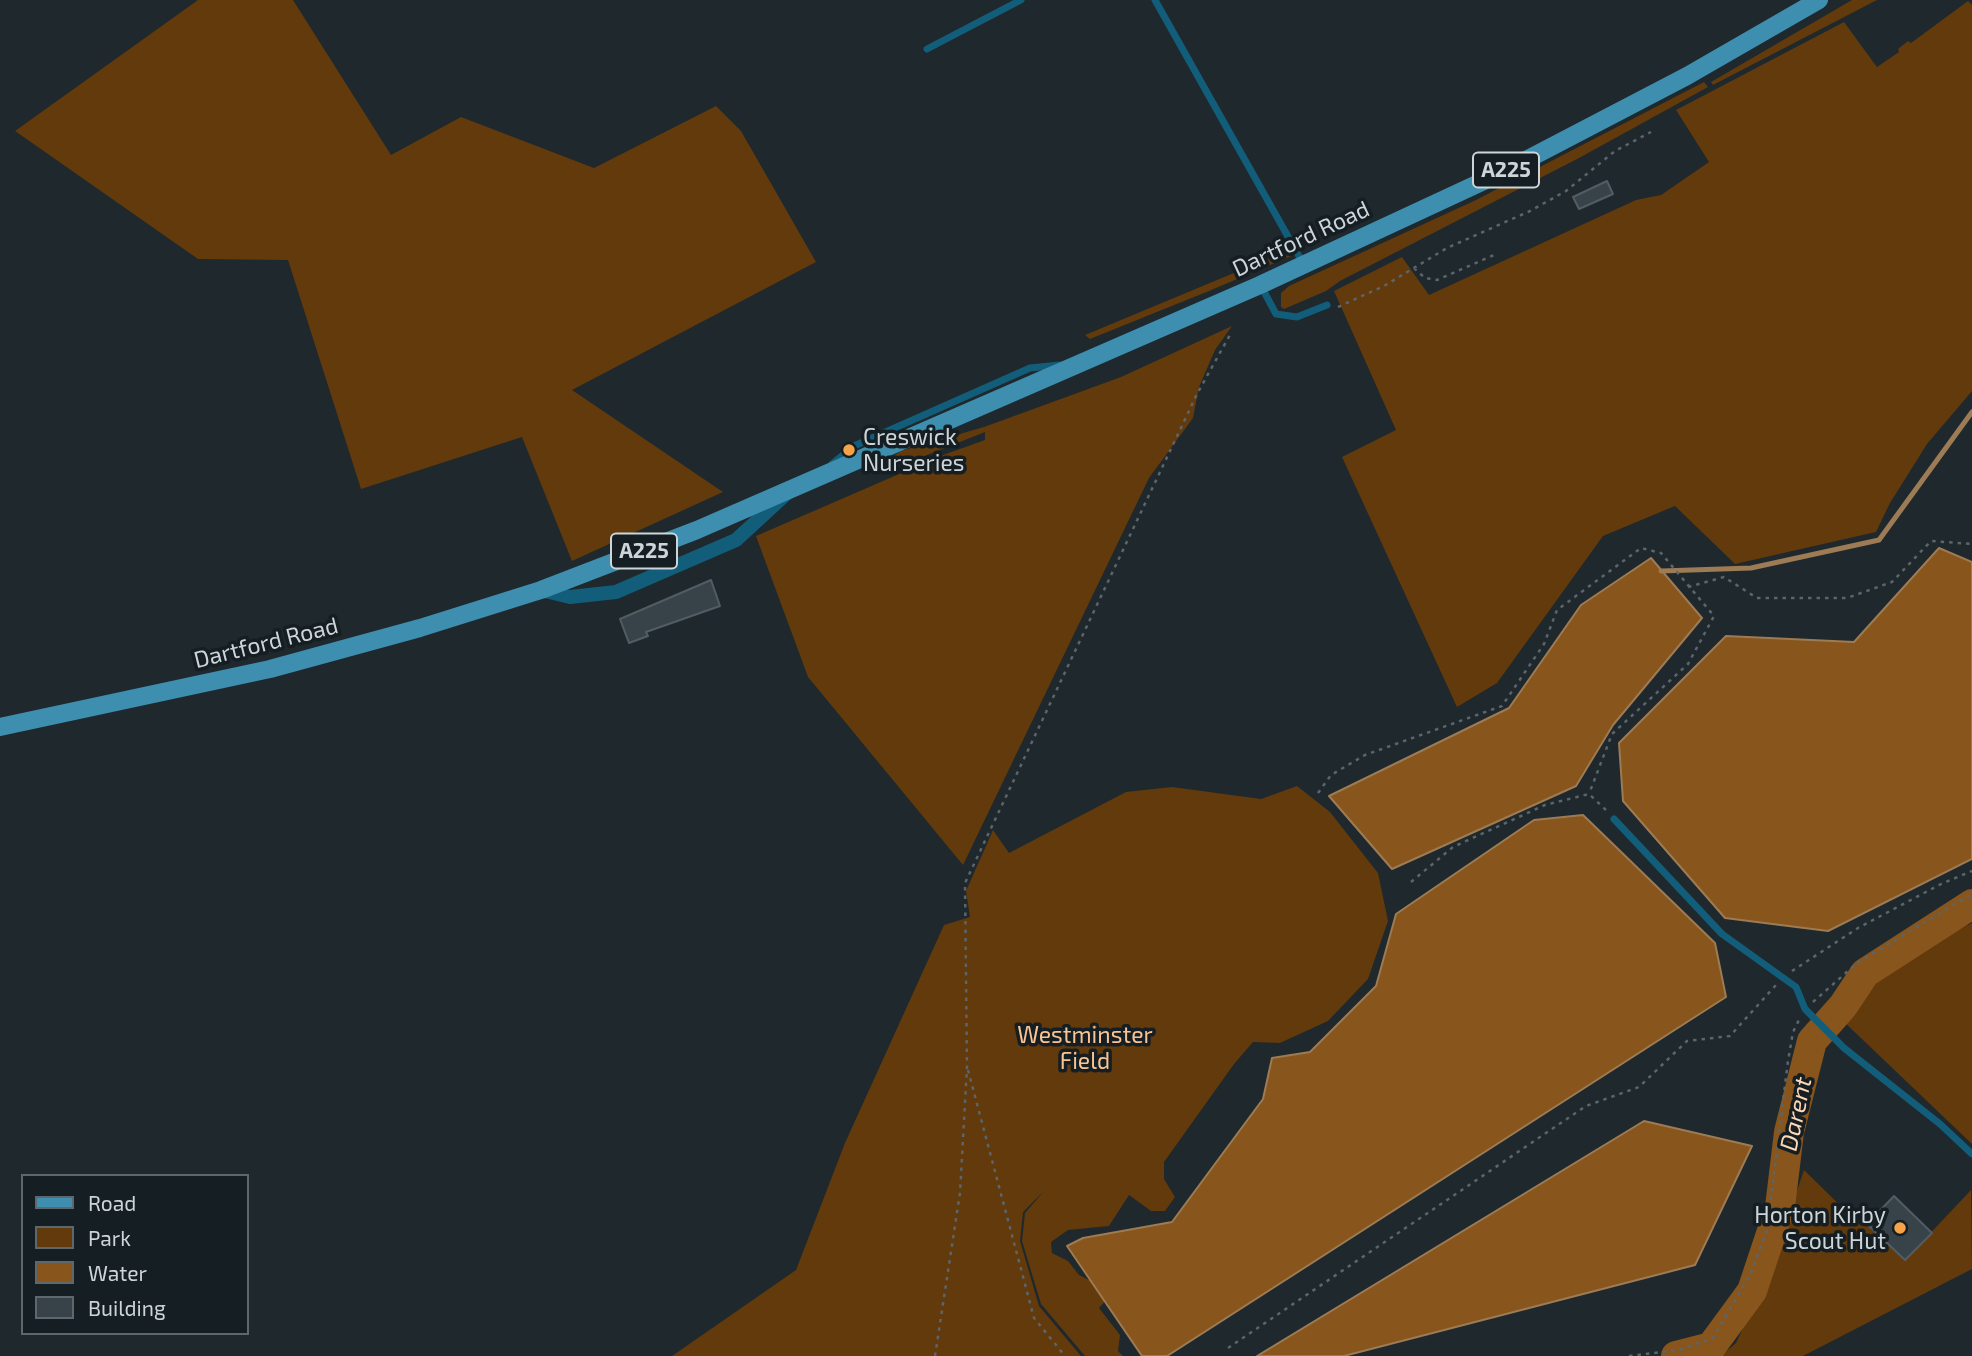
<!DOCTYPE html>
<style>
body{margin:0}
#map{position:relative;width:1972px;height:1356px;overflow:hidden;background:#1e282d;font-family:"Exo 2",sans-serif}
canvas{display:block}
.legend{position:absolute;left:21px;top:1174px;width:228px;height:161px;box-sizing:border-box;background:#141e23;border:2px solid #5e676b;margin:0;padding:9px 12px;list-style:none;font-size:21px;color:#ced5d8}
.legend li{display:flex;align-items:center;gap:14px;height:35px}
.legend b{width:35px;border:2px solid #5e676b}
</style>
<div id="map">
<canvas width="1972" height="1356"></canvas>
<ul class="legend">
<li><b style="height:9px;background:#3d8eaf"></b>Road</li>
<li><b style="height:19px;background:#623a0c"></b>Park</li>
<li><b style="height:19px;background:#88551c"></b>Water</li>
<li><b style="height:19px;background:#384349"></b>Building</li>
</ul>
</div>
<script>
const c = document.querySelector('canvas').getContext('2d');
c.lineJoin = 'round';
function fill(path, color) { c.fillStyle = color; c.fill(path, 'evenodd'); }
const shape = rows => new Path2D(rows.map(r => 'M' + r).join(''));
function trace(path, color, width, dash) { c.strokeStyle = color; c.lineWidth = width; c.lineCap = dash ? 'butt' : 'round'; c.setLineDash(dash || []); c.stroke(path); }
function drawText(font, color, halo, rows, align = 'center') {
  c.font = font + ' "Exo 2",sans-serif'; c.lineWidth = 7; c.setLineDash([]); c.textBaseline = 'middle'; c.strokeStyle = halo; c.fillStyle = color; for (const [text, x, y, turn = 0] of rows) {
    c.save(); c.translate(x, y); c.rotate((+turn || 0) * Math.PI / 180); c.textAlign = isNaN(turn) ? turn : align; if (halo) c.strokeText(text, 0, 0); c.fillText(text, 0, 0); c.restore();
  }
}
fill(shape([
 [198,0,293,0,391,155,461,117,594,168,716,106,741,131,816,262,572,390,723,492,572,561,522,437,361,489,288,260,198,259,15,131],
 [1852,0,1877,0,1713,85,1711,82],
 [1968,1,1972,5,1972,391,1927,444,1890,503,1876,532,1735,564,1675,506,1603,536,1497,683,1457,707,1342,457,1396,430,1334,291,1402,257,1429,295,1636,200,1661,195,1709,162,1676,110,1844,22,1877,67,1899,52,1898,49,1908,41,1911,43],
 [1704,82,1708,87,1579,158,1340,281,1326,291,1284,309,1281,307,1281,293,1289,286,1476,200],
 [1289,250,1291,256,1209,291,1090,339,1085,335],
 [1232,326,1215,350,1199,387,1193,418,1149,478,963,865,808,677,756,536,943,455,985,440,985,432,892,469,870,471,901,451,984,427,1121,377],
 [1297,786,1330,812,1378,873,1388,921,1368,979,1328,1021,1280,1043,1253,1042,1234,1064,1164,1162,1164,1179,1175,1197,1165,1211,1151,1211,1129,1195,1109,1226,1068,1230,1051,1242,1052,1253,1068,1261,1079,1275,1095,1283,1109,1297,1099,1308,1120,1335,1118,1351,1123,1356,1085,1356,1041,1304,1022,1241,1025,1213,1044,1191,1023,1212,1020,1241,1039,1306,1081,1356,672,1356,796,1270,845,1143,944,925,970,917,966,891,993,830,1009,853,1126,792,1172,787,1261,799],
 [1972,923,1972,1144,1842,1020,1877,982,1929,944],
 [1804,1170,1851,1216,1867,1224,1905,1260,1971,1190,1972,1269,1803,1356,1721,1356,1736,1343,1771,1267]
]), '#623a0c');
const water = shape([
 [1939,548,1972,562,1972,859,1828,931,1725,918,1623,801,1619,743,1726,636,1854,642,1939,548],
 [1651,558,1702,618,1613,725,1576,786,1392,869,1329,796,1509,708,1581,605,1651,558],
 [1583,815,1715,943,1726,997,1167,1356,1142,1356,1067,1246,1083,1238,1172,1222,1263,1099,1272,1058,1310,1052,1376,986,1396,914,1534,820,1583,815],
 [1644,1121,1752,1146,1695,1265,1344,1356,1257,1356,1644,1121]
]);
fill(water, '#88551c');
trace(water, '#9d7b54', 2);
trace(shape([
 [1661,571,1751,568,1879,540,1972,412]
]), '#9d7b54', 5);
trace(shape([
 [1676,1356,1711,1347,1752,1291,1780,1207,1789,1132,1812,1041,1843,1006,1865,973,1972,904]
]), '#88551c', 30);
const building = shape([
 [1607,181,1613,194,1579,209,1573,197,1607,181],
 [711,580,720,606,646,632,648,636,629,643,620,619,711,580],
 [1894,1196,1932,1233,1905,1260,1867,1224,1894,1196]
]);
fill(building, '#384349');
trace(building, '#525d63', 2);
trace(shape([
 [1414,268,1425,278,1437,280,1494,255],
 [1338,307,1384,286,1447,248,1530,211,1566,191,1615,151,1651,132],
 [1688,587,1724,577,1757,598,1847,598,1892,582,1931,541,1972,544],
 [1318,793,1331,775,1365,755,1502,706,1544,644,1557,610,1641,548,1661,553,1714,616,1688,664,1612,734,1589,794],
 [1411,882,1453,847,1545,805,1589,794,1607,811],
 [1792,971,1858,928,1941,884,1972,871],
 [1813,1002,1857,963,1972,894],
 [968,1070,1034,1318,1065,1356],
 [1228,1348,1586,1106,1639,1087,1687,1041,1730,1036,1776,985],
 [935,1356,960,1193,967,1067,965,883,1197,394,1231,333],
 [1629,1356,1678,1350,1713,1338,1750,1275,1767,1231,1788,1061,1793,1032,1799,1020]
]), '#5c6569', 2.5, [3.5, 5]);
trace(shape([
 [1155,0,1304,265],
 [927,49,1021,0],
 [1261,286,1276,314,1297,317,1327,305],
 [832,464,854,446,1030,368,1060,365],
 [1614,819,1722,934,1796,987,1805,1009,1844,1048,1940,1124,1972,1154]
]), '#125d79', 7);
trace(shape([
 [541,590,570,597,616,592,736,540,786,494]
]), '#125d79', 14);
trace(shape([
 [0,727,270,669,420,628,541,590,697,530,1260,285,1503,172,1687,76,1819,0]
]), '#3d8eaf', 18);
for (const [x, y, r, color] of [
 [849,450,7,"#f6a248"],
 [1900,1228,7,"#f6a248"]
]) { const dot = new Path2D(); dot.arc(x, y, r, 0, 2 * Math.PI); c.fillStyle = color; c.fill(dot); trace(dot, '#141e23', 2.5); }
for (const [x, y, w] of [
 [1506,170,66],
 [644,551,66]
]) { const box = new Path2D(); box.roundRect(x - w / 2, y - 17.5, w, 35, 5); c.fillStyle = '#141e23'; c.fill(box); trace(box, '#ced5d8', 2); }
drawText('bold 21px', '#ced5d8', null, [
 ["A225",1506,170],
 ["A225",644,551]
]);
drawText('23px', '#ced5d8', '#141e23', [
 ["Dartford Road",1301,239,-25],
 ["Dartford Road",266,643,-14]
]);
drawText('23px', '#ced5d8', '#141e23', [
 ["Creswick",863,437],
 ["Nurseries",863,463],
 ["Horton Kirby",1886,1215,"right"],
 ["Scout Hut",1886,1241,"right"]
], 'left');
drawText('23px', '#fac390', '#141e23', [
 ["Westminster",1085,1035],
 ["Field",1085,1061]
]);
drawText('italic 24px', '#fdd8b6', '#141e23', [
 ["Darent",1796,1114,-78]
]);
</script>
